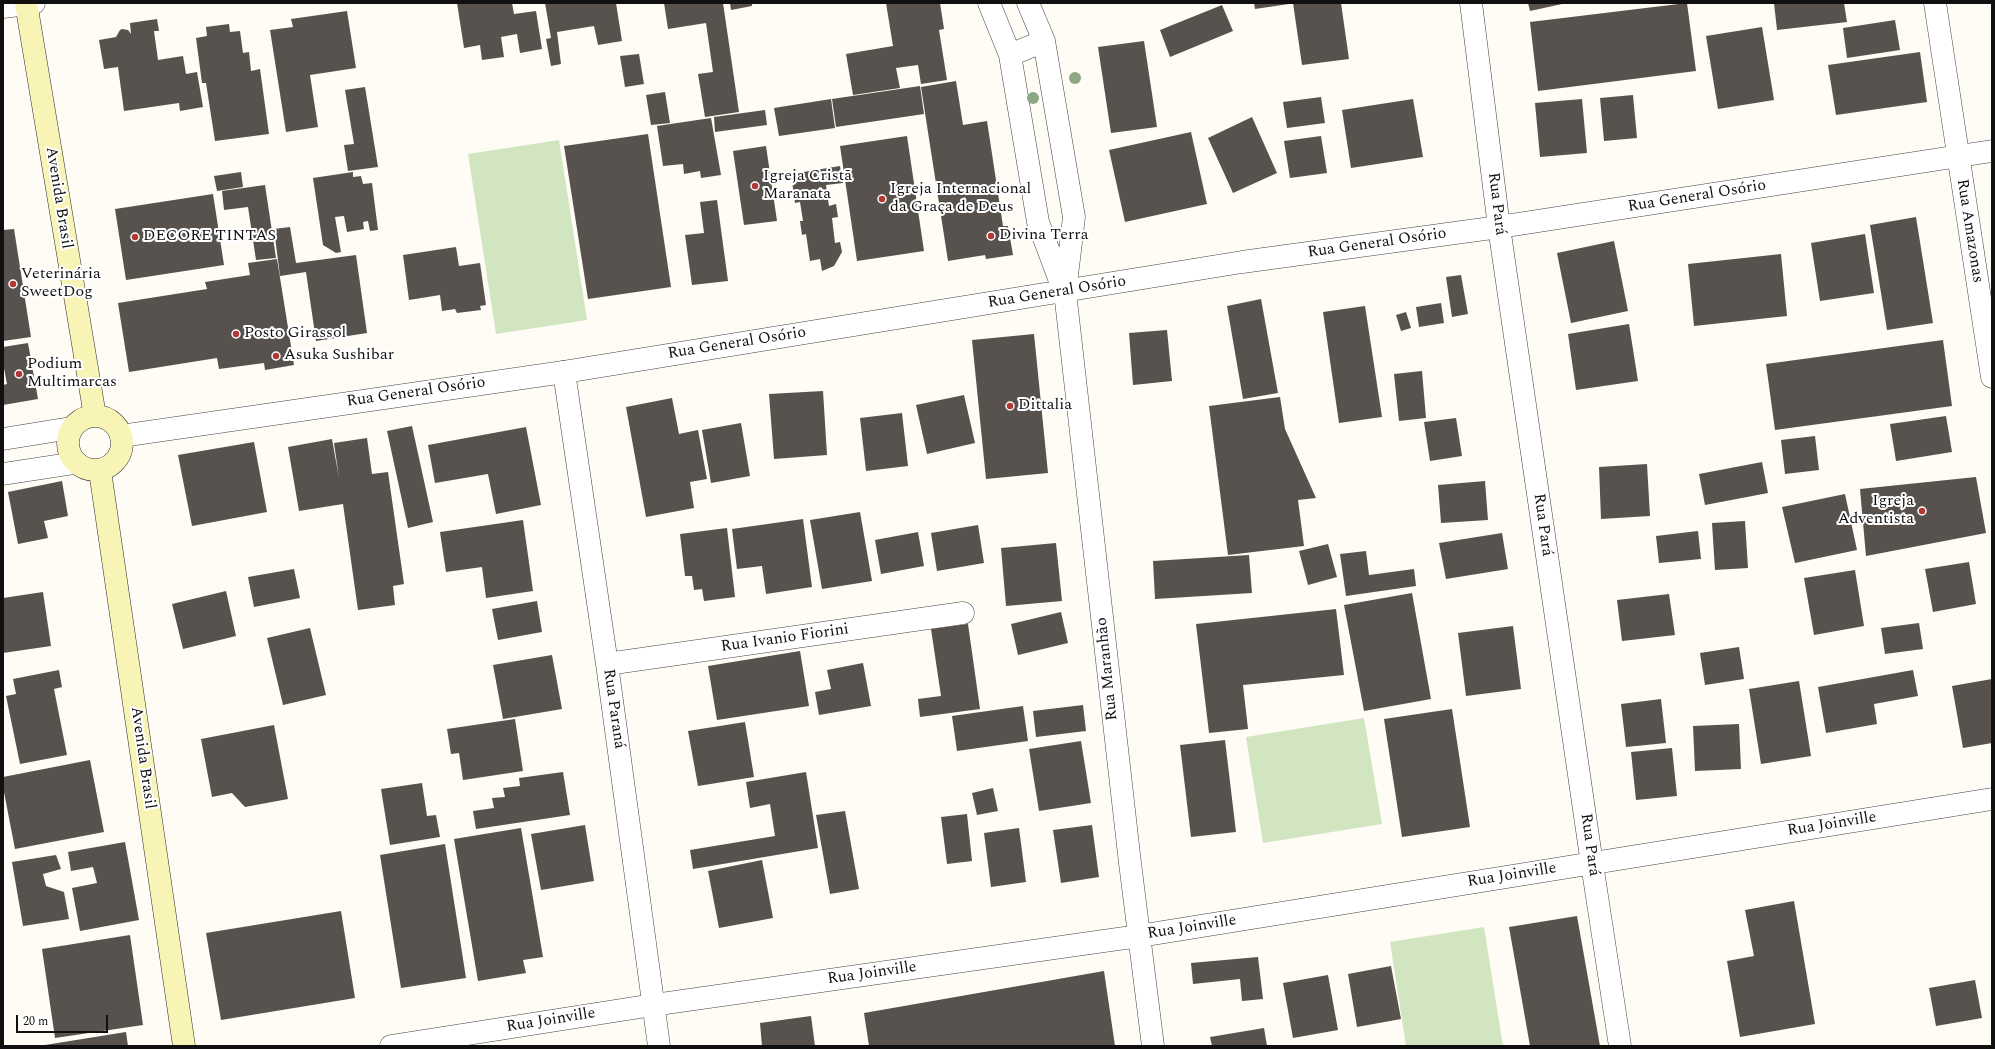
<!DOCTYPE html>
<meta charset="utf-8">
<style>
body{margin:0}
#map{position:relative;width:1995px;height:1049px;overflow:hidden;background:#fefcf4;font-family:Spectral,serif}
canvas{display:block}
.frame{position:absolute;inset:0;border:4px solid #101010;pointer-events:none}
.scale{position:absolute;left:16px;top:1015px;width:92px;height:18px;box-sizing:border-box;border:2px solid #101010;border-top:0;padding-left:5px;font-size:12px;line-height:14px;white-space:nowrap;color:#101010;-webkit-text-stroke:3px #fff;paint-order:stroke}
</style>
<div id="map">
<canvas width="1995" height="1049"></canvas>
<div class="frame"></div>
<div class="scale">20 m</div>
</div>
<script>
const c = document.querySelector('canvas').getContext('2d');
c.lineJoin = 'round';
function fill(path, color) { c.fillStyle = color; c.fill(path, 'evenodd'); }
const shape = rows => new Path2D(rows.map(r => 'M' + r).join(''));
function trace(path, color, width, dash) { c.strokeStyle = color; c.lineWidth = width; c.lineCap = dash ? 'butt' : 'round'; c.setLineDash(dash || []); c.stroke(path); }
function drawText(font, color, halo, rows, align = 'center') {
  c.font = font + ' Spectral,serif'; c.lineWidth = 4; c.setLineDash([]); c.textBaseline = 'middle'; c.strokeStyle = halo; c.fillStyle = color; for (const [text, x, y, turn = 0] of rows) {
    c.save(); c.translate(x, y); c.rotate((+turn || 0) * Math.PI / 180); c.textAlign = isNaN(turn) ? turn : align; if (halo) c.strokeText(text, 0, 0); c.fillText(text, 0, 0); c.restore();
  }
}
fill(shape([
 [559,140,587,320,496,334,468,154],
 [1364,718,1382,824,1263,843,1246,737],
 [1484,927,1503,1046,1406,1046,1390,942]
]), '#d1e6c0');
fill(shape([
 [457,3,512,3,514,14,536,11,542,49,520,53,517,34,501,37,504,57,482,60,480,45,464,48],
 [545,3,616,3,622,41,598,45,594,26,557,32,561,64,551,66,546,39,551,38],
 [664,3,723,3,739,112,705,117,698,74,713,72,706,23,668,29],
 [730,3,752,3,752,6,731,10],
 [886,3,940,3,944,29,939,30,947,80,921,84,918,65,896,68,900,88,853,95,846,54,893,46],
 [1254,3,1289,3,1289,4,1255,9],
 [1293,3,1341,3,1349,59,1302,65],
 [1528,3,1562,3,1562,4,1530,11],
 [1687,3,1696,71,1538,91,1530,22],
 [1774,3,1844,3,1847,22,1777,30],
 [1222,5,1233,31,1170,57,1160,30],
 [347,11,356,68,310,75,318,127,286,132,270,30,293,27,291,19],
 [157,19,159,31,154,31,158,60,183,56,186,74,197,72,203,107,180,111,179,103,124,111,118,67,104,69,99,40,116,37,120,30,122,29,128,30,131,34,130,23],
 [1895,20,1900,50,1847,58,1843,28],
 [229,24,230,32,240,31,243,53,249,52,251,71,260,69,269,134,215,141,206,83,202,83,196,38,207,36,206,27],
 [1762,27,1774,100,1718,109,1706,36],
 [1144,41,1157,127,1111,133,1098,47],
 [1920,52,1927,102,1836,115,1828,65],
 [639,54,644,84,625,87,620,56],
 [956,81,963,125,987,121,1003,226,1008,226,1013,255,986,259,985,255,948,261,921,87],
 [920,86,924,114,836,127,832,99],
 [365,87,378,167,348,171,344,145,354,144,345,90],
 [665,92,670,123,651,125,646,95],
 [1633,95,1637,138,1604,141,1600,98],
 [1321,97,1325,123,1287,128,1283,102],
 [831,99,835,128,779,136,774,108],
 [1413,99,1423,157,1351,168,1342,110],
 [1582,99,1587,153,1540,157,1535,103],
 [765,110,767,125,715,132,714,117],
 [1252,117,1277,173,1233,193,1208,138],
 [711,118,721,175,701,178,700,171,684,174,683,164,663,166,657,126],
 [1191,132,1207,204,1125,222,1109,150],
 [648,134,671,287,588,299,564,146],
 [907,136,924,251,857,261,840,146],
 [1321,136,1327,173,1290,178,1284,141],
 [766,146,777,221,744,225,733,151],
 [840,166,843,183,826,185,829,206,836,204,838,217,832,218,835,243,840,242,842,252,834,266,822,271,820,259,810,261,806,234,802,235,800,221,803,221,800,202,795,203,791,174],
 [241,172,243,187,217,191,214,176],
 [353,172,353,177,361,176,363,184,372,183,378,230,370,231,368,221,363,222,364,229,347,232,344,216,335,217,341,252,336,253,323,245,313,178],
 [265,185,276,258,256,260,248,207,224,210,222,191],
 [213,194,224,265,126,280,115,209],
 [717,200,728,281,692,285,685,235,704,233,700,202],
 [1916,217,1933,323,1887,330,1870,225],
 [290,227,296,263,356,255,367,333,316,341,306,272,280,276,274,229],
 [14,229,31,337,3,341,3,230],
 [1865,234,1874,293,1820,301,1811,243],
 [1614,241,1628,311,1571,323,1557,253],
 [456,247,459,266,480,263,486,305,480,306,481,310,457,313,455,309,442,311,440,295,409,300,403,255],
 [1781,254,1787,316,1694,326,1688,264],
 [277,259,294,365,265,370,264,363,219,369,217,358,129,372,118,303,207,289,205,282,250,275,248,263],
 [1461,275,1468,314,1452,317,1446,277],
 [1261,299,1278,393,1243,399,1227,306],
 [1441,303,1444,323,1419,327,1416,307],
 [1365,306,1382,417,1339,423,1323,312],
 [1406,312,1411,328,1401,331,1396,315],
 [1629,324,1638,381,1576,390,1568,334],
 [1167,330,1172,381,1133,385,1129,333],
 [1034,334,1048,473,986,479,972,340],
 [1943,340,1952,406,1775,430,1766,364],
 [28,343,38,399,3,405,3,385,7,384,3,363,3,347],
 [1422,371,1426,418,1399,421,1394,374],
 [823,391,827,455,774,459,769,394],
 [964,395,975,443,927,454,916,405],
 [1280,397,1285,429,1316,498,1298,500,1304,546,1228,555,1209,406],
 [672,398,679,434,698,430,707,479,690,482,694,508,646,517,626,407],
 [902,413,908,466,866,471,860,418],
 [1946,416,1952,452,1896,461,1890,424],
 [1456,418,1462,456,1430,461,1424,422],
 [741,423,750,476,711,483,702,430],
 [412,426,433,522,408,528,387,431],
 [526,427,541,505,496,514,488,474,435,483,428,445],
 [1815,436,1819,470,1785,474,1781,440],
 [367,438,372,474,388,472,404,584,393,586,395,605,358,610,343,504,299,511,288,447,332,439,339,478,334,443],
 [254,442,267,512,192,526,178,455],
 [1762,462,1768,493,1705,505,1699,474],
 [1647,464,1650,516,1601,519,1599,467],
 [1976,477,1986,533,1866,556,1860,489],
 [62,481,68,516,44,521,48,538,18,544,8,492],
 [1485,481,1488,520,1441,523,1438,485],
 [1845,494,1857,550,1795,563,1782,507],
 [860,512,872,581,822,589,810,520],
 [803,519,812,587,766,594,762,566,737,569,732,529],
 [523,520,533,591,486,598,482,567,446,572,440,532],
 [1745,521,1748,568,1715,570,1712,523],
 [978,525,984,563,937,571,931,533],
 [727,528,735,597,704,601,702,589,694,590,692,576,685,576,680,534],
 [1698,531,1701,559,1659,563,1656,536],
 [918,532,924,566,881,574,875,540],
 [1502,533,1508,569,1446,579,1439,543],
 [1056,543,1062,601,1006,606,1001,548],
 [1328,544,1337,577,1308,585,1299,551],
 [1366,551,1369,575,1414,569,1416,586,1346,596,1340,554],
 [1249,555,1252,593,1155,599,1153,561],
 [1969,562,1976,604,1933,612,1925,569],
 [294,569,300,598,254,607,248,577],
 [1855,570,1864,626,1814,635,1804,578],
 [226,591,236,636,183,649,172,604],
 [43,592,51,646,3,653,3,598],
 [1412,593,1431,699,1364,711,1344,605],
 [1669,594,1675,635,1622,641,1617,600],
 [537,601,542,632,498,640,492,609],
 [1336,609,1344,675,1243,685,1248,729,1209,733,1196,624],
 [1061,612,1068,643,1018,655,1011,624],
 [1919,623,1923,649,1885,654,1881,628],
 [968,624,980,709,920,717,918,699,941,696,931,629],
 [1513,626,1521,689,1466,696,1458,633],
 [310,628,326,695,283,705,267,638],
 [1739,647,1744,679,1705,685,1700,653],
 [800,651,809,706,717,720,708,666],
 [552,655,562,709,503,719,493,665],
 [863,663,871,706,819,715,815,692,831,689,827,670],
 [59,670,62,687,54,689,67,755,20,764,6,696,16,694,13,679],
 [1913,670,1918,696,1874,704,1877,724,1826,733,1818,687],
 [1992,679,1992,743,1963,748,1952,686],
 [1799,681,1811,756,1761,764,1749,689],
 [1661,699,1666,743,1626,747,1621,704],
 [1083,705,1086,731,1036,737,1033,711],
 [1023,706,1028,741,957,751,952,716],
 [1452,709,1470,827,1402,837,1384,719],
 [515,719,523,771,463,780,459,753,451,754,447,729],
 [745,722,754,777,698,786,688,731],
 [1739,724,1741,769,1695,771,1693,726],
 [274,725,288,799,245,807,232,793,212,797,201,739],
 [1225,740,1236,832,1191,837,1180,745],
 [1081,741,1091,803,1039,811,1029,749],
 [1672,748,1677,796,1636,800,1631,752],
 [90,760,104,832,15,849,3,787,3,777],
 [563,772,570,815,476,829,473,811,494,808,492,798,505,797,503,788,520,786,519,778],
 [806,772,818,848,693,869,690,850,775,836,770,804,750,808,746,782],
 [422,783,427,816,436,815,440,837,390,845,381,789],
 [993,788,998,811,977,815,972,793],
 [845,811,859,889,830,894,816,815],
 [967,814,972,861,947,864,941,817],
 [585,825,594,881,541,890,531,834],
 [1092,825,1099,877,1061,883,1053,830],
 [521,828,543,957,523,960,526,973,478,981,454,839],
 [1019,828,1026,882,991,887,984,833],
 [125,842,139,920,80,931,72,888,97,883,93,867,71,871,68,852],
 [445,844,466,978,401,988,380,855],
 [56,855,61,869,43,874,46,886,64,892,69,919,23,926,12,862],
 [762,860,773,918,719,928,708,871],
 [1794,901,1815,1024,1740,1037,1727,961,1754,956,1745,910],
 [341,911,355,998,221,1020,206,933],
 [1577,916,1600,1046,1530,1046,1509,927],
 [130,935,143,1025,55,1038,42,949],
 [1258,957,1263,999,1242,1001,1240,979,1193,984,1191,963],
 [1391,966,1401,1019,1357,1027,1348,974],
 [1104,971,1115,1046,869,1046,864,1013],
 [1328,975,1338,1030,1293,1038,1283,983],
 [1975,980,1982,1018,1936,1026,1929,988],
 [811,1016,815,1046,762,1046,760,1023],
 [1264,1028,1267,1046,1212,1046,1210,1037],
 [126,1032,128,1046,45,1046,45,1045]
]), '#57524d');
const minor = shape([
 [1935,3,1992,377],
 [3,7,34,3],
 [564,372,607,664,659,1046],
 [607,664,963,613],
 [1592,864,1620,1046]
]);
const tertiary = shape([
 [989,3,1010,55,1038,222,1063,289],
 [1028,3,1044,41,1074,217,1065,292,1130,863,1153,1046],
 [1471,3,1499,227,1592,864],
 [1010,55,1044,41],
 [121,436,564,372,1242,262,1499,227,1992,151],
 [3,439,71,428],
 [3,474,75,463],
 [391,1046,653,1005,1139,936,1992,799]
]);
const secondary = shape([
 [26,3,95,416],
 '68 443a27 27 0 1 1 54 0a27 27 0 1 1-54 0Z',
 [100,471,184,1046]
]);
trace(minor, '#434343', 23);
trace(tertiary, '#434343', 23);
trace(secondary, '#323232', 23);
trace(minor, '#fff', 22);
trace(tertiary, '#fff', 22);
trace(secondary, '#f7f4b5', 22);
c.fillStyle = '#8ca783';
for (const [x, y] of [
 [1075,78],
 [1033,98]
]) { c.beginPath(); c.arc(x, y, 6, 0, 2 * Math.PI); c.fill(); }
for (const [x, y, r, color] of [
 [755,186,4,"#b23835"],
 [882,199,4,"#b23835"],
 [991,236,4,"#b23835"],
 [135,237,4,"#b23835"],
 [13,284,4,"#b23835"],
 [236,334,4,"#b23835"],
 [276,356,4,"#b23835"],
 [19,374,4,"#b23835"],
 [1010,406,4,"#b23835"],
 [1922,511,4,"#b23835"]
]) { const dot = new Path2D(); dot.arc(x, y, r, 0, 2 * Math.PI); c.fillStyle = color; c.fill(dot); trace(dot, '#fff', 1.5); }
drawText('16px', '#101010', '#fff', [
 ["Igreja Cristã",763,177],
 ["Maranata",763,195],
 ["Igreja Internacional",890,190],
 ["da Graça de Deus",890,208],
 ["Divina Terra",999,236],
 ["DECORE TINTAS",143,237],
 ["Veterinária",21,275],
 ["SweetDog",21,293],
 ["Posto Girassol",244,334],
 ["Asuka Sushibar",284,356],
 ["Podium",27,365],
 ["Multimarcas",27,383],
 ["Dittalia",1018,406],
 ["Igreja",1914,502,"right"],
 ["Adventista",1914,520,"right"]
], 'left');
drawText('16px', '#101010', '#fff', [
 ["Rua General Osório",1697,197,-9],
 ["Avenida Brasil",58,198,81],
 ["Rua Pará",1496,204,83],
 ["Rua Amazonas",1969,231,81],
 ["Rua General Osório",1377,244,-8],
 ["Rua General Osório",1057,293,-9],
 ["Rua General Osório",737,344,-9],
 ["Rua General Osório",416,393,-8],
 ["Rua Pará",1542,525,82],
 ["Rua Ivanio Fiorini",785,639,-8],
 ["Rua Maranhão",1108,669,-96],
 ["Rua Paraná",613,709,82],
 ["Avenida Brasil",142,758,82],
 ["Rua Joinville",1832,825,-9],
 ["Rua Pará",1589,845,82],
 ["Rua Joinville",1512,876,-9],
 ["Rua Joinville",1192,928,-9],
 ["Rua Joinville",872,974,-8],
 ["Rua Joinville",551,1021,-9]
]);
</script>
